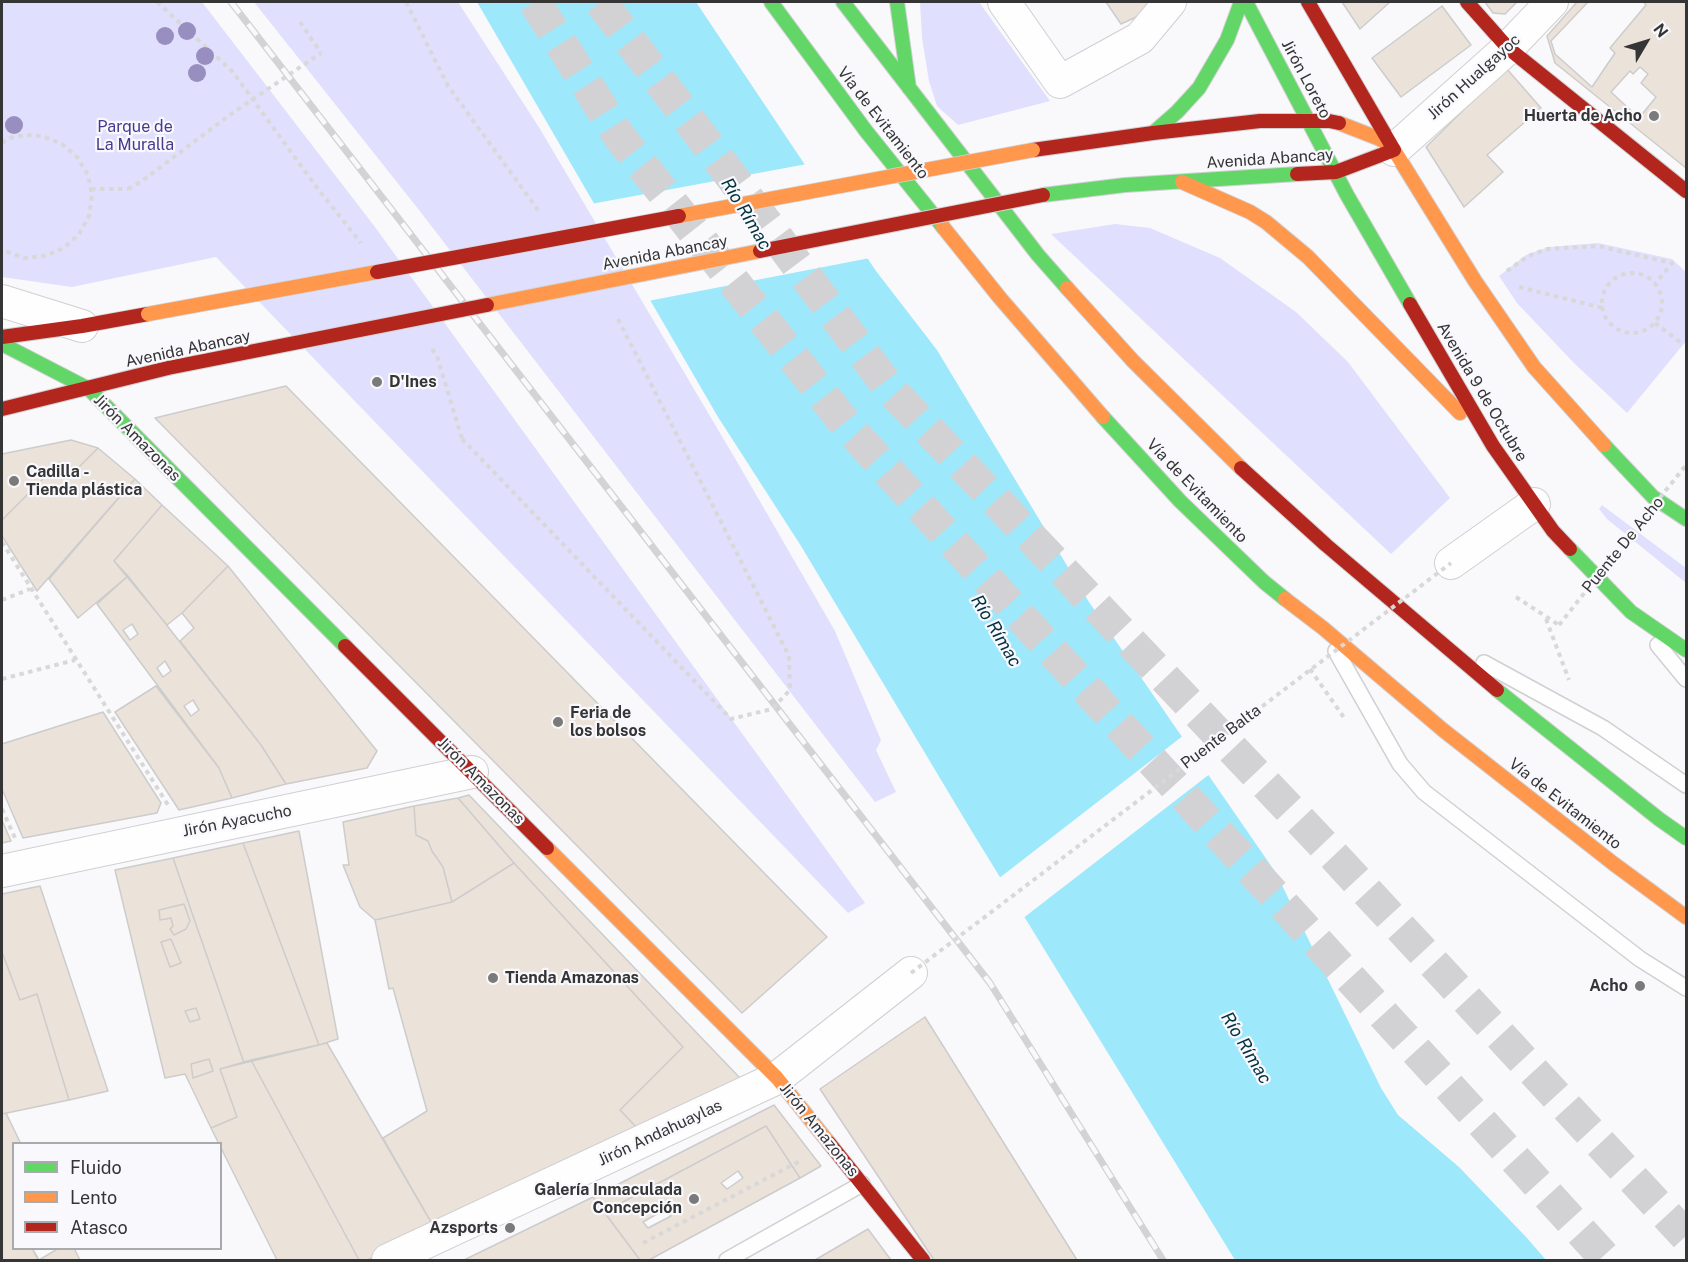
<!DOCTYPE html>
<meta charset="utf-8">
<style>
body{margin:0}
#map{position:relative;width:1688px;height:1262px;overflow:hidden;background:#f9f9fc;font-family:"Public Sans",sans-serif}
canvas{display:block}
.frame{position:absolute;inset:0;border:3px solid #353536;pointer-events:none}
.legend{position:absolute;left:12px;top:1142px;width:210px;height:108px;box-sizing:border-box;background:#f8f8fd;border:2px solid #aaaaad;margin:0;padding:8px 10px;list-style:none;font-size:18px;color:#353536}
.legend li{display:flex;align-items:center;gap:12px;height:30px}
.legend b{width:30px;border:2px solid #aaaaad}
.north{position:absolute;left:1616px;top:12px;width:60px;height:60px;-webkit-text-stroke:4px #f8f8fd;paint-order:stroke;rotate:52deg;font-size:16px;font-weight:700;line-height:24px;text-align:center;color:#353536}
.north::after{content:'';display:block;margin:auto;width:21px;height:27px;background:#353536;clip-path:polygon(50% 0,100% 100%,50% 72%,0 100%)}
</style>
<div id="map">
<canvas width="1688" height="1262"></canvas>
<div class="frame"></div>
<ul class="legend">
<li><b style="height:8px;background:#63d668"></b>Fluido</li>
<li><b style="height:8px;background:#ff974d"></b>Lento</li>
<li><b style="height:8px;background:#b3261e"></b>Atasco</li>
</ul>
<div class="north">N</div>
</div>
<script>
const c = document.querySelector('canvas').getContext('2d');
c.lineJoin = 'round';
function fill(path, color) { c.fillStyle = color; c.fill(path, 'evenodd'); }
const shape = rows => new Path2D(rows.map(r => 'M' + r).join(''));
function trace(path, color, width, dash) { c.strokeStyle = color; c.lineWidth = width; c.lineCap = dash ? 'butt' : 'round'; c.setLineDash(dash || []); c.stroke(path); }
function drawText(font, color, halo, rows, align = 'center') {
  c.font = font + ' "Public Sans",sans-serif'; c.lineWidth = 4.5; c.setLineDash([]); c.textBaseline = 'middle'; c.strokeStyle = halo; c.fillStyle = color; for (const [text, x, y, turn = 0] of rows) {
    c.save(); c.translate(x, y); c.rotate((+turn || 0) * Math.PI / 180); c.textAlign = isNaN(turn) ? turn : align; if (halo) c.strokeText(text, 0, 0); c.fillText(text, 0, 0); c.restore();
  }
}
fill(shape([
 [2,2,202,2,375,227,865,903,848,913,216,257,72,287,2,277],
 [254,2,458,2,540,129,736,460,835,631,881,740,876,750,896,792,875,802,419,210],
 [920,2,979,2,1050,101,958,125,937,106,929,81,922,38],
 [1115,224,1150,228,1220,258,1296,312,1348,362,1450,498,1391,554,1051,234],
 [1598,243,1672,259,1686,272,1686,341,1627,413,1574,363,1517,303,1499,276,1526,255,1537,251,1549,247],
 [1602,505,1686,568,1686,583,1607,519,1599,509]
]), '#e0dffd');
fill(shape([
 [477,2,696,2,876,271,937,350,1089,602,1276,873,1381,1088,1398,1115,1459,1167,1527,1238,1546,1260,1235,1260,971,830,801,546,718,417]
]), '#9ee8fc');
fill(shape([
 [807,164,870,258,648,301,591,204],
 [1184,735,1211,773,1022,919,998,879]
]), '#f9f9fc');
const building = shape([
 [1106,2,1161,2,1163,5,1121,24,1106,2],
 [1342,2,1390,2,1360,29,1342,2],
 [1485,2,1517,2,1505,14,1493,13,1485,2],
 [1577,2,1686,2,1686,168,1555,63,1547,36,1577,2],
 [1588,2,1644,2,1646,5,1610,48,1615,53,1592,87,1555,54,1551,41,1588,2],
 [1442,6,1471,45,1401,97,1372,58,1442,6],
 [1640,67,1648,74,1641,83,1656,97,1639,118,1611,92,1630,71,1633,74,1640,67],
 [1506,68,1541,108,1487,155,1503,172,1464,207,1426,147,1506,68],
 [286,386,827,937,742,1013,155,418,286,386],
 [71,440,98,448,77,469,60,462,2,520,2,454,71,440],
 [98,448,135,479,37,591,2,536,2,520,60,462,77,469,98,448],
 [135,479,162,505,114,561,128,576,78,618,49,579,135,479],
 [162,505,228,566,182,613,167,625,114,561,162,505],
 [228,566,377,751,367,768,286,784,261,745,180,641,194,628,182,613,228,566],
 [128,576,261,745,286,784,232,798,219,768,97,604,128,576],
 [132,624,138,634,130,640,123,630,132,624],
 [165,661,171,671,163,677,157,668,165,661],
 [193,700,199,710,191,716,184,706,193,700],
 [156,686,219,768,232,798,179,810,115,712,156,686],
 [103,712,161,803,157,813,23,838,2,789,2,744,103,712],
 [469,795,740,1078,638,1129,620,1110,683,1047,514,863,458,798,469,795],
 [458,798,514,863,452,902,443,867,432,851,428,841,416,835,414,806,458,798],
 [414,806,416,835,428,841,432,851,443,867,452,902,375,920,360,907,343,865,349,865,343,822,414,806],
 [2,820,11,841,2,843,2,820],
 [299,831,338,1039,319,1045,243,843,299,831],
 [243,843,319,1045,244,1063,173,858,243,843],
 [173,858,244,1063,220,1069,237,1117,211,1128,185,1074,165,1078,115,870,173,858],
 [184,904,190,921,186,929,174,935,170,929,173,926,171,918,160,920,159,910,184,904],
 [171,939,181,963,170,967,161,942,171,939],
 [196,1008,200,1019,190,1022,185,1011,196,1008],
 [209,1059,213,1071,193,1078,191,1064,209,1059],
 [514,863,683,1047,620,1110,638,1129,435,1229,383,1138,427,1111,393,988,389,989,375,920,452,902,514,863],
 [40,886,108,1091,69,1100,37,994,20,1000,2,952,2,894,40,886],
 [184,904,190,921,186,929,174,935,170,929,173,926,171,918,160,920,159,910,184,904],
 [171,939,181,963,170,967,161,942,171,939],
 [2,952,20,1000,37,994,69,1100,2,1114,2,952],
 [196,1008,200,1019,190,1022,185,1011,196,1008],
 [925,1017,1077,1260,934,1260,820,1089,925,1017],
 [327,1043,435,1229,367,1260,359,1260,251,1060,327,1043],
 [209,1059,213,1071,193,1078,191,1064,209,1059],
 [251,1060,359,1260,277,1260,211,1128,237,1117,220,1069,251,1060],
 [774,1105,821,1166,800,1178,766,1126,604,1212,593,1197,774,1105],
 [6,1113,21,1144,14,1144,14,1248,32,1248,38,1260,2,1260,2,1114,6,1113],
 [766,1126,800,1178,649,1260,640,1260,604,1212,766,1126],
 [738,1171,743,1178,727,1189,721,1183,738,1171],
 [664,1210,671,1216,648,1228,643,1222,664,1210],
 [593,1197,640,1260,464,1260,593,1197],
 [868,1229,891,1260,815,1260,868,1229],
 [32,1248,39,1260,59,1248,74,1248,80,1260,38,1260,32,1248]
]);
fill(building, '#ebe2d9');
trace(building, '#cdcccd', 1.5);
trace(shape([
 [535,2,619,136,848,427,1607,1260],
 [601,2,890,389,1334,856,1686,1236]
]), '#d2d2d4', 33, [33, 16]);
const lane = shape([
 [1658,645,1686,679],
 [1336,651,1400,764,1424,792,1640,959,1686,988],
 [1484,663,1603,728,1686,785],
 [727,1260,862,1184]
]);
const street = shape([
 [1004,2,1060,82,1140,38,1170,2],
 [1394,150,1508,48,1552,2],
 [2,301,82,326],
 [1451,563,1534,504],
 [2,871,472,772],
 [388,1260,777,1078,911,973]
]);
const fast = shape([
 [771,2,866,131,943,227],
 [843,2,1038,255,1067,288],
 [897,2,909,88],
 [1246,2,1347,195,1410,304],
 [1153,133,1177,112,1199,88,1227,40,1241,2],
 [1043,195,1125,185,1297,174],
 [2,344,89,389,345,646],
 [1103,417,1180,501,1264,582,1285,599],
 [1604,445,1653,497,1686,519],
 [1570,549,1631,612,1686,650],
 [1497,690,1659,819,1686,838]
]);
const slow = shape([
 [1339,123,1380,139,1394,150,1475,281,1534,367,1604,445],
 [1182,182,1250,212,1266,222,1308,257,1460,413],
 [943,227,1000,298,1103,417],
 [1067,288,1133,361,1241,468],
 [1285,599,1323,628,1443,730,1614,864,1686,917],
 [547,848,777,1078,829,1143]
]);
const jam = shape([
 [1308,2,1394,150],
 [1467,2,1508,48,1686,191],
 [1033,150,1153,133,1260,121,1329,121,1339,123],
 [1297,174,1336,172,1394,150],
 [1410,304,1493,446,1553,531,1570,549],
 [2,337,82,326,148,314],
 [2,409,168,368],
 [1241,468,1326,545,1497,690],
 [345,646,547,848],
 [829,1143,923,1260]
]);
trace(lane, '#d0d0d3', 18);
trace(street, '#d0d0d3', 34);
trace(fast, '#d0d0d3', 16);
trace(slow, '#d0d0d3', 16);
trace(jam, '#d0d0d3', 16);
trace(shape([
 [157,2,232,71,318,189,361,243],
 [406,2,448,86,538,210],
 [300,22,321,53],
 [2,143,9,138,26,135,42,136,62,144,77,157,88,175,92,195,89,216,79,234,64,248,45,256,24,258,2,250],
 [91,189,128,189],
 [1507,271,1528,256,1547,249,1598,246,1672,263,1655,284],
 '1602 303a30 30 0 1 1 60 0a30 30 0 1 1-60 0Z',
 [1519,287,1603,308],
 [1655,323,1680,342],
 [432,349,437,356,462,439],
 [2,542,168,805],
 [1516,597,1559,625],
 [2,600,30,589],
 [1546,619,1569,680],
 [1310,669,1345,719],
 [2,679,75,660],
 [2,809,15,838],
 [643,1243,802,1160]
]), '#d8d8d8', 4, [4.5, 4.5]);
trace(lane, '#fefeff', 15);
trace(street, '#fefeff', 32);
trace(fast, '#63d668', 14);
trace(slow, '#ff974d', 14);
trace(jam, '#b3261e', 14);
const rail = shape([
 [231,2,990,983,1163,1260]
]);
trace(rail, '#d3d3d3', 7);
trace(rail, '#f8f8fd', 4.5, [14]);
const slowBridge = shape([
 [679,216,1033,150],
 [487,305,760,251],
 [148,314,377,272]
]);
const jamBridge = shape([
 [760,251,1043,195],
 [377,272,679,216],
 [168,368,487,305]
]);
trace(slowBridge, '#d4d4d6', 16, []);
trace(jamBridge, '#d4d4d6', 16, []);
trace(shape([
 [128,189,142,181,231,114,321,53],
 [462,439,731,719,772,709,790,690,789,656,618,319],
 [1559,625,1686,465],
 [911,973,1451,563]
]), '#d8d8d8', 4, [4.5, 4.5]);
trace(slowBridge, '#ff974d', 14);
trace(jamBridge, '#b3261e', 14);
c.fillStyle = '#988fc0';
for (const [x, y] of [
 [187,31],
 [165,36],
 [205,56],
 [197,73],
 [14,125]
]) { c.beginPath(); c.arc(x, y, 9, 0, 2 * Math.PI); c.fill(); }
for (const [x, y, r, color] of [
 [1654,116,6,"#7a7a7b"],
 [377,382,6,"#7a7a7b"],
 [14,481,6,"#7a7a7b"],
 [558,722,6,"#7a7a7b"],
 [493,978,6,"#7a7a7b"],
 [1640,986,6,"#7a7a7b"],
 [694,1199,6,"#7a7a7b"],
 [510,1228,6,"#7a7a7b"]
]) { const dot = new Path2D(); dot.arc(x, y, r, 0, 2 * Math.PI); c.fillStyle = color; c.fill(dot); trace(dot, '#f8f8fd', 2); }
drawText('16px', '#353536', '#f8f8fd', [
 ["Jirón Hualgayoc",1474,77,-42],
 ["Jirón Loreto",1306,79,62],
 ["Vía de Evitamiento",883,123,52],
 ["Avenida Abancay",1270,159,-4],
 ["Avenida Abancay",665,253,-11],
 ["Avenida Abancay",188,349,-12],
 ["Avenida 9 de Octubre",1482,392,59],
 ["Jirón Amazonas",137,438,45],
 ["Vía de Evitamiento",1197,491,46],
 ["Puente De Acho",1623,545,-51],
 ["Puente Balta",1221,737,-37],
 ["Jirón Amazonas",481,781,45],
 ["Vía de Evitamiento",1565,804,38],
 ["Jirón Ayacucho",237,821,-11],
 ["Jirón Amazonas",819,1130,51],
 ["Jirón Andahuaylas",660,1133,-25]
]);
drawText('bold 16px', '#353536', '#f8f8fd', [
 ["Huerta de Acho",1642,116],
 ["D'Ines",389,382,"left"],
 ["Cadilla -",26,472,"left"],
 ["Tienda plástica",26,490,"left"],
 ["Feria de",570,713,"left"],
 ["los bolsos",570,731,"left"],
 ["Tienda Amazonas",505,978,"left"],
 ["Acho",1628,986],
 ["Galería Inmaculada",682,1190],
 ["Concepción",682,1208],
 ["Azsports",498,1228]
], 'right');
drawText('16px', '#48398e', '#f8f8fd', [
 ["Parque de",135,127],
 ["La Muralla",135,145]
]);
drawText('italic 18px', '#00313c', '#f8f8fd', [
 ["Río Rímac",746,214,59],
 ["Río Rímac",996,631,59],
 ["Río Rímac",1246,1048,59]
]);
</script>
